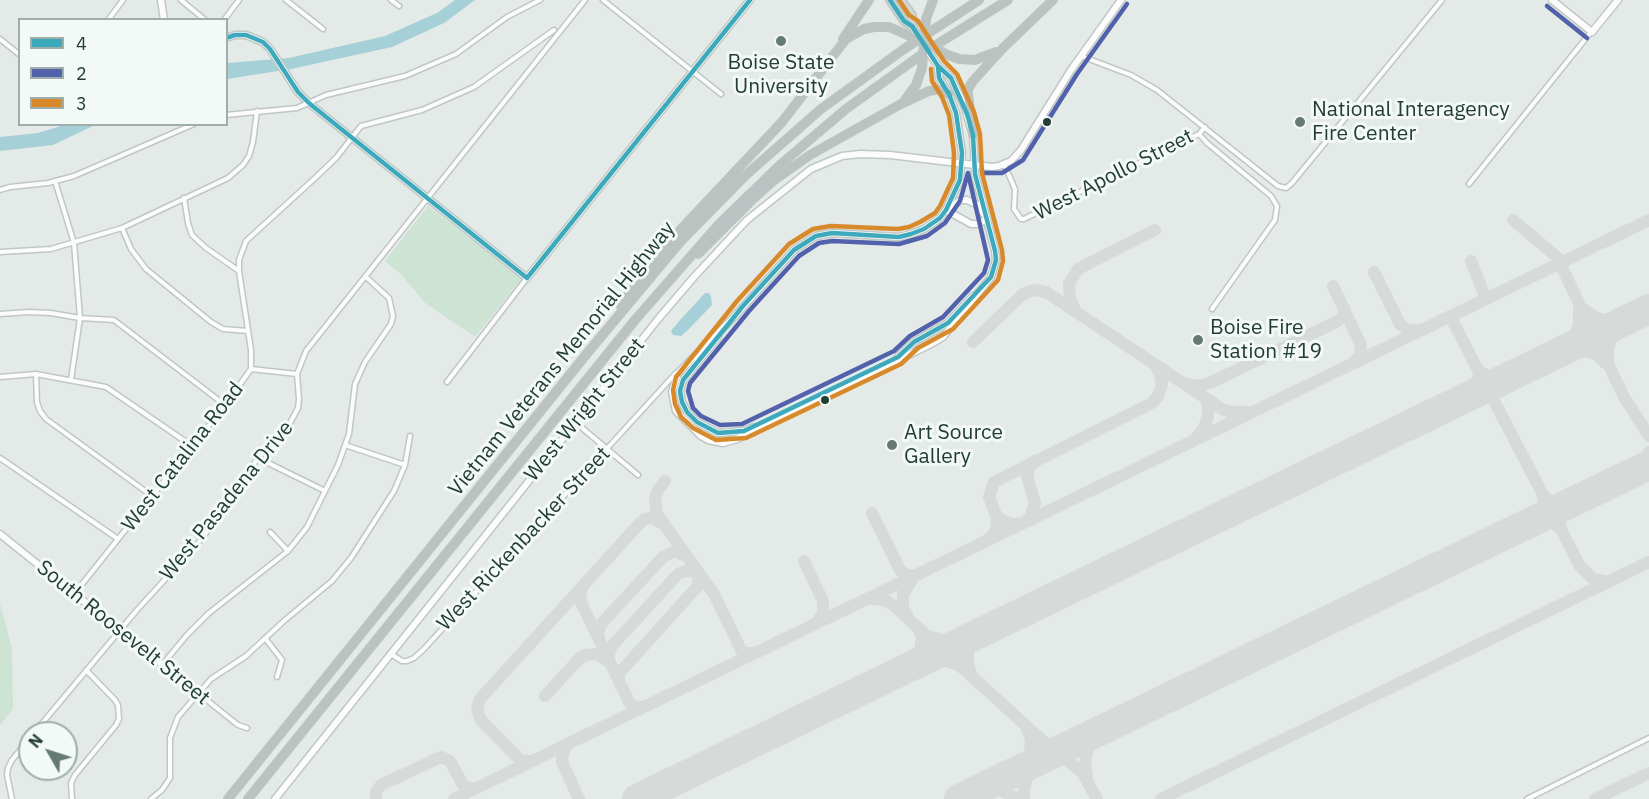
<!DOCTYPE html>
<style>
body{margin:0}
#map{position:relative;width:1649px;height:799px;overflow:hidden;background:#e4eae7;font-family:"IBM Plex Sans",sans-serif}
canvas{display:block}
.legend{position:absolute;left:18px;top:18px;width:210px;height:108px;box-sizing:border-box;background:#f3f9f6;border:2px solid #9faea9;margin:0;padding:8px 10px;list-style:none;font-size:18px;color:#223d36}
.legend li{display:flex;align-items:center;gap:12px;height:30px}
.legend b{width:30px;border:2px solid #9faea9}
.north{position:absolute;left:18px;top:721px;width:60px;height:60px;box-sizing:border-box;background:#f3f9f6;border:2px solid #9faea9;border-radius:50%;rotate:309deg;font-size:16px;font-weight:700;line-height:24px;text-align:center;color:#223d36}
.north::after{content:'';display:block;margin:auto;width:21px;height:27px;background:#667a74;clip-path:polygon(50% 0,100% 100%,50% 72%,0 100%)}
</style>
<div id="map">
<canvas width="1649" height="799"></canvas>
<ul class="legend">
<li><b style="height:8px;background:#3ca9bc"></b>4</li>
<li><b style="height:8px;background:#5261ac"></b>2</li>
<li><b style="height:8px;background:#d88a2a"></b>3</li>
</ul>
<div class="north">N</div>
</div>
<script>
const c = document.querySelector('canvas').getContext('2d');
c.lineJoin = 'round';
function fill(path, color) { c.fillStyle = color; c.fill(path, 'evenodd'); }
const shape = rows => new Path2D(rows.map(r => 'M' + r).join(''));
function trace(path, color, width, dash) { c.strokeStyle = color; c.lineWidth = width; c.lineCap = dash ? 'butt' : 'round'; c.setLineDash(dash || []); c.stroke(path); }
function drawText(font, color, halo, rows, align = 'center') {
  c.font = font + ' "IBM Plex Sans",sans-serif'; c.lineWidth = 6; c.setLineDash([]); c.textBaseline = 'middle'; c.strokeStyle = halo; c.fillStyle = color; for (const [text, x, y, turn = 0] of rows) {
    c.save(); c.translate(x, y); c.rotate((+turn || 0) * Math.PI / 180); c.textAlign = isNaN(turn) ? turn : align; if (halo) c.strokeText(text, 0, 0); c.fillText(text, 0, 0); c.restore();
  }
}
fill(shape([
 [428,206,522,278,475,337,424,302,401,274,385,261],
 [0,604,12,648,13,709,0,725]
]), '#cde3d4');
fill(shape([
 [455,0,475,0,444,23,392,47,291,69,227,79,227,63,289,58,385,36,437,13],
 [64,125,95,125,53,145,0,151,0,137,38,133],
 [705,293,709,293,711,297,712,305,687,331,681,336,673,335,671,331,681,319]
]), '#a6d0d7');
trace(shape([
 [1513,220,1557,257,1624,397,1649,436],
 [1471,261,1484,294],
 [1374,272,1400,324,1408,330,1419,330],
 [1333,286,1361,345,1360,356,1353,363],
 [1582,308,1598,319,1617,322,1627,319],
 [1075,309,1070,299,1069,284,1078,269,1155,230],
 [1450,316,1580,566,1592,578,1609,582],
 [973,342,1023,294,1034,290,1046,292,1222,409,1231,412,1249,412],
 [1563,351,1570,343,1579,326,1579,309],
 [1563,351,1583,350,1597,355,1605,363],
 [1608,362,1608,348,1612,336,1627,319],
 [1479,371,1489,377,1507,378],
 [1187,384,1200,386,1212,382,1338,321,1343,316,1344,308],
 [1466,397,1478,384,1479,371],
 [1197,437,1204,428,1208,416,1208,403,1205,398],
 [1634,472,1645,461,1649,452],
 [665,481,658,490,655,498,657,514,715,596,741,650,747,653,755,653],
 [1543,495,1554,505,1569,504,1559,513,1561,530,1552,520,1534,520,1544,510,1543,495],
 [872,513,900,570,907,575,916,575],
 [996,515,1002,520,1012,524,1023,523,1030,518,1035,503,1027,476,1029,469,1035,461],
 [987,540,993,535,997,525,996,515,989,497,994,482,1152,403,1158,396,1162,385,1160,373,1155,365],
 [804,561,823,601,823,614,817,622],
 [582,587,580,600,629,702,634,707,642,707],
 [871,599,885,600,893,605,1043,741,1082,772,1097,799],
 [908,617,903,607,903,595,913,578],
 [931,637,952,642,969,638],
 [599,639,598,632,602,623,663,557,675,551,685,556],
 [609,660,609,654,612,646,678,574,688,570,699,575],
 [922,661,939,659,956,664],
 [904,670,914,662,920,651,922,637,918,628],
 [972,676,968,664,968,652,972,643,980,633],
 [619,682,619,674,622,670,697,587,699,580,697,572],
 [545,696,579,659,585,655,597,654,609,662],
 [569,743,563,752,562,762,579,799],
 [1047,743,1058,746,1075,743],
 [531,761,524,761,518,758,481,720,477,709,480,699,640,523,645,519,652,518,663,524],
 [1014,772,1024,764,1030,755,1031,739,1026,727],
 [1087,777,1085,764,1088,748,1096,736,1106,728],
 [975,792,985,789,999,790,1019,799],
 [376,799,376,792,381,785,441,757,450,761,463,785,468,788,476,788],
 [454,799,1649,220],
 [1024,799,1024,788,1028,776,1036,765,1049,756],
 [1161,799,1649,562],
 [1595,799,1649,773]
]), '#d6dad8', 12);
trace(shape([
 [637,799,1649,309],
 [959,799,1649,465]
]), '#d6dad8', 30);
const street = shape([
 [181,0,205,20],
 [286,0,323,29],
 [391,0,399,6],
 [603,0,721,94],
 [108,20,123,0],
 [224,20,239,0],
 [0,39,20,55],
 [1081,56,1131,75,1157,90,1278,186,1286,188,1292,183,1442,0],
 [226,115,297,108,326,95,405,76,456,54,507,17,540,0],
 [1199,134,1207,143,1271,196,1277,206,1275,220,1212,309],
 [1004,164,1015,189,1014,209,1021,219,1024,219,1199,134,1205,127],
 [55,181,74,243,80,318,71,380],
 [1469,184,1591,32],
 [0,190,10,187,48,183,74,176,194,124],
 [184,198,188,223,192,235,206,248,239,271],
 [122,228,131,249,146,269,211,322,223,329,248,331],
 [0,252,51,249,122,228,228,178,243,165,249,156,253,142,257,111],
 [0,314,29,312,51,313,80,318,114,320,225,405],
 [251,369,297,374],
 [36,374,37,402,40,411,46,419,152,496],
 [0,377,36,374,106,387,192,446],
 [447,382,527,278],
 [575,422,638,475],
 [345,445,405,465],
 [0,458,118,539],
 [258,458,325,491],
 [270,532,288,551],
 [75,593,225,405,251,369,251,350,239,271,239,260,246,241,314,179,336,158,361,126,422,110,474,87,554,30],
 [265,638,282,660,277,677],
 [391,654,402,661,407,661,414,658,423,650,676,373],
 [162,665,187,635,209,613,288,551,307,527,338,465,349,434,355,384,365,362,391,324,393,316,389,298,366,277],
 [198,693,238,725,247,728],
 [34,733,137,610,201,540,258,458,289,425,298,408,299,399,297,374,306,351,585,0],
 [12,799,7,775,8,768,12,760,30,738],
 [72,799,71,783,75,775,116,725,119,719,118,705,115,700,86,670],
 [151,799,162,790,170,778,170,738,178,717,211,679,246,656,285,620,332,581,351,558,394,491,405,465,410,436],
 [1527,799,1649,738]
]);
const secondary = shape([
 [161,0,164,20],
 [1552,0,1592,32,1618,0],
 [226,38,235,35,246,35,263,42,270,49,298,92,310,104,527,278,750,0],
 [938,66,951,78,964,105,973,135,975,174,995,251,996,260,991,277,943,337,933,343,737,439,723,443,708,440,701,436,676,411,672,392,678,373,733,318,794,250,816,236,832,233,899,237,911,234,924,229,940,218,946,210,960,180,962,153,956,113,949,94,939,78,938,66],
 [949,208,961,200,967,200,978,205,984,214],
 [946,210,971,224,977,224,987,219],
 [718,337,683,380,680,391,682,402,687,412,697,422,718,433,744,431,754,427],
 [898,357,914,342,948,323,973,296],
 [0,534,198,693],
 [275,799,659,318,694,277,747,220,811,169,842,156,860,154,890,155,992,167,999,166,1011,161,1021,150,1071,70,1121,0]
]);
const primary = shape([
 [890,0,904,21,912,26,912,15,901,0]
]);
const highway = shape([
 [926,19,933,0],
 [843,39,869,0],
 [948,55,959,59,975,60,996,52],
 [905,100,916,85,922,68],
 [973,135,968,94,968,89,973,81,1003,48,1053,0],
 [698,254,754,198,773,181,810,155,899,105,929,91,940,89,949,94],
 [620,305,668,243,782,122,846,39,864,29,874,27,889,27,901,32],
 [228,799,589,351,681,241,747,174,821,109,904,49,979,0],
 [248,799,635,320,719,224,780,165,846,109,928,50,1008,0]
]);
trace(street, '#c1c7c4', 7);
trace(secondary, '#c0c8c5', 9);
trace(primary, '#bdc6c3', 10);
trace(highway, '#bdc6c3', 10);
trace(street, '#fbfcfb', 4);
trace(secondary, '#fbfcfb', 6);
trace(primary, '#cdd6d3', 7);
trace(highway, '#bac3c1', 8);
const secondaryBridge = shape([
 [924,45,938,66]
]);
const primaryBridge = shape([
 [912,26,923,44]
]);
const highwayBridge = shape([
 [901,32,948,55],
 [922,68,926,19]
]);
trace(secondaryBridge, '#c0c8c5', 9, []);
trace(primaryBridge, '#bdc6c3', 10, []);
trace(highwayBridge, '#bdc6c3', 10, []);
trace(secondaryBridge, '#fbfcfb', 6);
trace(primaryBridge, '#cdd6d3', 7);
trace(highwayBridge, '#bac3c1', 8);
trace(shape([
 [890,0,904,21,912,26,938,66],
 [226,38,235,35,246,35,263,42,270,49,298,92,310,104,527,278],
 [938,66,951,78,967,114,973,135,975,174,995,251,996,260,991,277,948,323,914,342,898,357,744,431,718,433,697,422,687,412,682,402,680,391,683,380,743,306,794,250,816,236,832,233,899,237,911,234,924,229,940,218,946,210,960,180,962,153,956,113,949,94,939,78,938,66],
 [527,278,750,0]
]), '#3ca9bc', 4.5);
trace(shape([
 [1547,6,1587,38],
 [968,173,988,260,984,273,943,317,910,336,894,351,742,424,720,425,701,416,693,408,688,391,690,383,749,311,799,256,819,243,832,241,899,244,927,236,945,223,960,201,968,173],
 [984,173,1002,173,1023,160,1077,74,1127,4]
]), '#5261ac', 4.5);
trace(shape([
 [899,0,909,15,918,21,944,61,957,74,974,112,980,134,982,173,1002,250,1003,261,998,280,953,329,918,348,901,364,746,438,716,440,693,428,681,417,675,404,673,390,676,377,737,301,789,244,813,229,831,226,898,229,909,227,920,222,935,213,940,206,953,178,954,153,949,115,942,97,932,81,931,69]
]), '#d88a2a', 4.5);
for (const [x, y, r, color] of [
 [781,41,6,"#667a74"],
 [1047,122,5,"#223d36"],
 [1300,122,6,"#667a74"],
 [1198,340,6,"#667a74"],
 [825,400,5,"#223d36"],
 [892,445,6,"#667a74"]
]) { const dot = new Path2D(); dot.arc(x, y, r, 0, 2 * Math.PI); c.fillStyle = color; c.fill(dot); trace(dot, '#f3f9f6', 2); }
drawText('21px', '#223d36', '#f3f9f6', [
 ["Boise State",781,63,"center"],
 ["University",781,87,"center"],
 ["National Interagency",1312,110],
 ["Fire Center",1312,134],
 ["Boise Fire",1210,328],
 ["Station #19",1210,352],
 ["Art Source",904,433],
 ["Gallery",904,457]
], 'left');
drawText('21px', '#223d36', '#f3f9f6', [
 ["West Apollo Street",1114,175,-27],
 ["Vietnam Veterans Memorial Highway",562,359,-51],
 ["West Wright Street",585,410,-51],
 ["West Catalina Road",183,457,-52],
 ["West Pasadena Drive",227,501,-51],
 ["West Rickenbacker Street",524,539,-47],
 ["South Roosevelt Street",123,633,39]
]);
</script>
